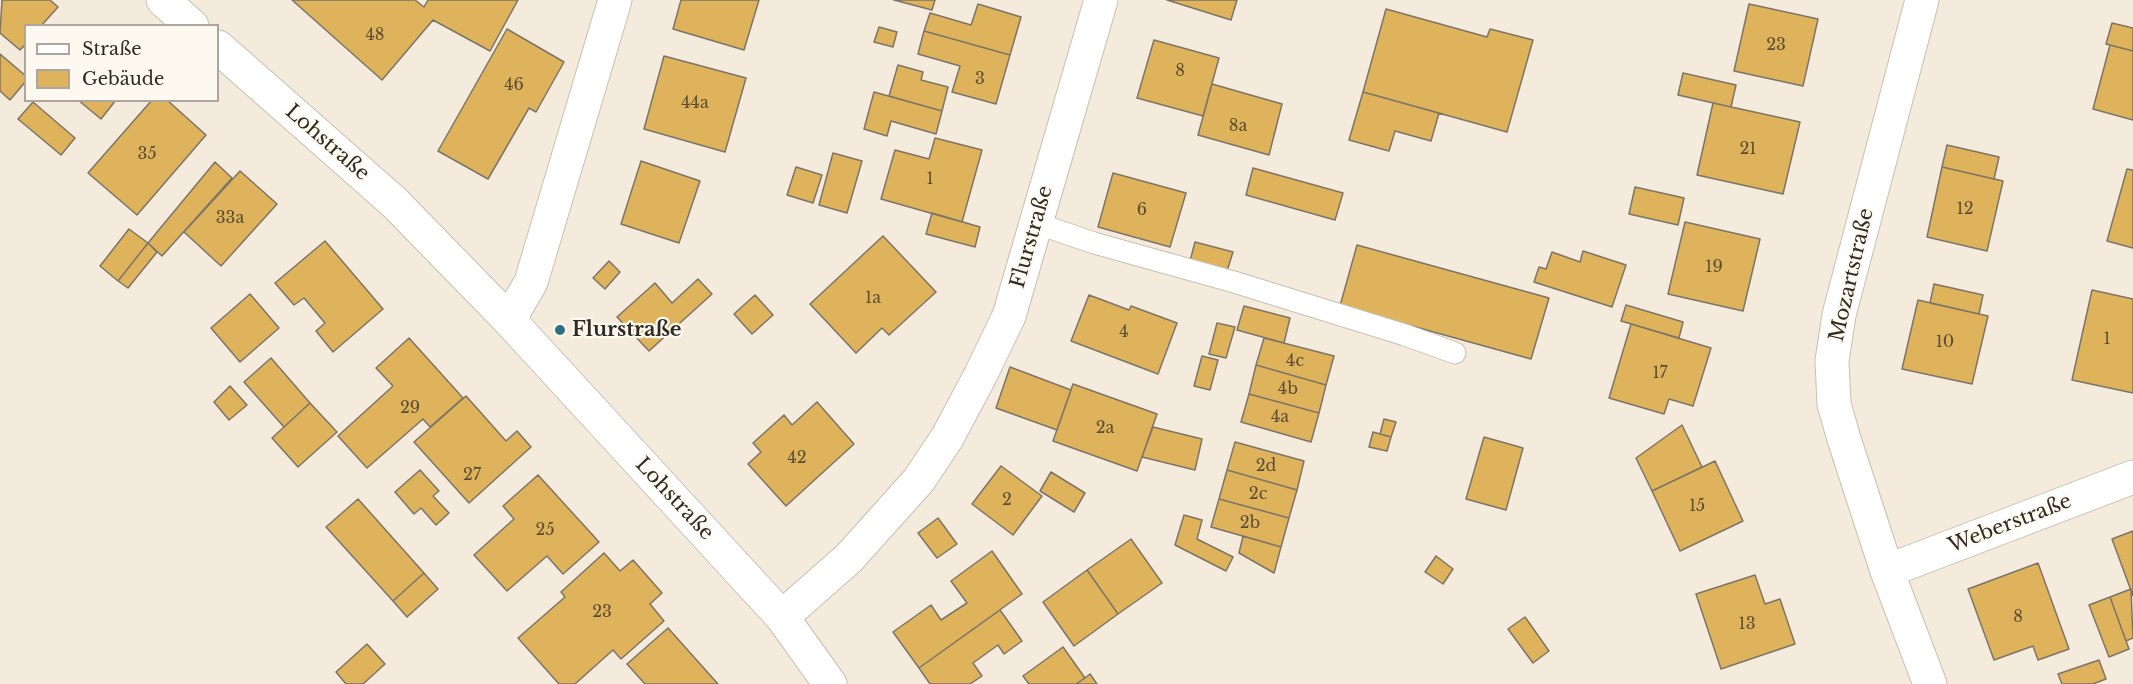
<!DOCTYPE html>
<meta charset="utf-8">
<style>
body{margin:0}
#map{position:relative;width:2133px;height:684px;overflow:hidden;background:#f4ebdc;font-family:"Libre Baskerville",serif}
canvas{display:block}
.legend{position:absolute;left:24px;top:24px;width:195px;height:78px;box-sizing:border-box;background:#fef9f0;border:2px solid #aba79f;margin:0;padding:8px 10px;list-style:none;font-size:18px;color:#2e2b25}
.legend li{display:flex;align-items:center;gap:12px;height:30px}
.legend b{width:30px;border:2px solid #aba79f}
</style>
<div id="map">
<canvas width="2133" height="684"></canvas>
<ul class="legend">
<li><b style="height:8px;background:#fff"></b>Straße</li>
<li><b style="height:16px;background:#deb35c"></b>Gebäude</li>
</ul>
</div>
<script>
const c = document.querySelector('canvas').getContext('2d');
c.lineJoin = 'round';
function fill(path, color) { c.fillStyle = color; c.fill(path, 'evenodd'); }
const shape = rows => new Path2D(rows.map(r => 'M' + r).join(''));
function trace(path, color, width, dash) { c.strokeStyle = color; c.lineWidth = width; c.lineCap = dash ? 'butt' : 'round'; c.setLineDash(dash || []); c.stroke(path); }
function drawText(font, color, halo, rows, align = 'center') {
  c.font = font + ' "Libre Baskerville",serif'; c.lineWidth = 4.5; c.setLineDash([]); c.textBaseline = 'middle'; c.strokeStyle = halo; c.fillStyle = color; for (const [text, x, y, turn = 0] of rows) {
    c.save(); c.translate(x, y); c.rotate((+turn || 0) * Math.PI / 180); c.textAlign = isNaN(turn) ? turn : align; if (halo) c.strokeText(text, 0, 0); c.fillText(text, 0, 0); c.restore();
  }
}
const building = shape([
 [2,0,50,0,58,7,41,26,26,26,26,44,20,50,0,33,2,0],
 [292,0,415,0,424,7,428,0,518,0,490,51,433,20,382,80,292,0],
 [681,0,759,0,744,50,673,29,681,0],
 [894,0,935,0,932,10,894,0],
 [1167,0,1237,0,1231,20,1167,0],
 [978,4,1021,17,1010,55,924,31,930,13,971,25,978,4],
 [1749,4,1818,19,1803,86,1734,71,1749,4],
 [1386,9,1487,37,1490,29,1533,40,1507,132,1363,92,1386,9],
 [2112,23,2133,28,2133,51,2106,44,2112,23],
 [879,27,897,32,893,47,874,42,879,27],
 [507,29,564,62,536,112,529,108,488,179,438,151,507,29],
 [924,31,1010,55,996,104,952,92,960,66,918,54,924,31],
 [1154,40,1219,58,1203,116,1137,98,1154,40],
 [2110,45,2133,51,2133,120,2093,109,2110,45],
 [0,54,26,76,26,81,10,100,0,91,0,54],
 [664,56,746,78,725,152,644,129,664,56],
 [898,65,923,72,921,80,948,87,942,111,889,96,898,65],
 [1683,73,1736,85,1731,107,1678,95,1683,73],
 [1212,84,1282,104,1269,155,1198,135,1212,84],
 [874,92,942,111,936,134,891,121,887,136,864,129,874,92],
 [1363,92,1439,113,1431,141,1395,131,1389,151,1349,140,1363,92],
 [78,100,116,100,101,119,78,100],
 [152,100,167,100,206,135,137,215,88,173,152,100],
 [33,102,75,138,61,155,18,119,33,102],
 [1713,103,1800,122,1783,194,1697,175,1713,103],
 [935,138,982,150,962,222,881,199,895,150,929,159,935,138],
 [1947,145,1999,157,1994,179,1942,167,1947,145],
 [833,153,862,161,847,213,819,205,833,153],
 [641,161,700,181,679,243,621,224,641,161],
 [215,162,232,178,162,256,148,243,215,162],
 [796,167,822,175,813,203,787,195,796,167],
 [1942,167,2003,181,1987,251,1927,237,1942,167],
 [1253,168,1343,193,1335,220,1246,195,1253,168],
 [2127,169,2133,170,2133,248,2107,241,2127,169],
 [240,171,277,204,221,266,184,232,240,171],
 [1113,173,1186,193,1170,247,1098,227,1113,173],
 [1635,187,1684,198,1678,225,1629,214,1635,187],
 [932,213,980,227,975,247,926,234,932,213],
 [1685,222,1760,239,1743,311,1668,294,1685,222],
 [129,229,148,243,118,281,100,266,129,229],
 [883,236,936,292,889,335,882,328,856,353,810,304,883,236],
 [325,241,383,309,333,352,316,331,325,323,304,298,294,305,275,283,325,241],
 [1195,242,1233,252,1227,271,1190,261,1195,242],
 [148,243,157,252,128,288,118,281,148,243],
 [1357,245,1549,298,1531,359,1340,306,1357,245],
 [1583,251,1626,265,1612,307,1534,282,1539,267,1546,269,1552,252,1580,262,1583,251],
 [609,261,620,272,605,289,593,278,609,261],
 [698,279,712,294,649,351,617,317,655,283,672,303,698,279],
 [1934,284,1983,295,1979,314,1930,303,1934,284],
 [2092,290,2133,299,2133,393,2072,380,2092,290],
 [250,294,279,328,240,362,211,328,250,294],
 [755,295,773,315,752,334,734,314,755,295],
 [1089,295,1129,310,1131,306,1177,323,1158,374,1071,341,1089,295],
 [1918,300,1988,316,1972,384,1902,369,1918,300],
 [1626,305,1683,322,1679,338,1621,321,1626,305],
 [1244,306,1290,318,1284,343,1237,330,1244,306],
 [1217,323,1235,327,1226,358,1209,354,1217,323],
 [1631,324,1711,348,1693,406,1669,399,1664,414,1609,398,1631,324],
 [409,338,463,398,430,427,423,419,367,468,338,436,393,386,376,368,409,338],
 [1264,338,1334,356,1326,385,1256,365,1264,338],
 [1202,356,1218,360,1210,390,1194,386,1202,356],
 [271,358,310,403,284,427,244,382,271,358],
 [1256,365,1326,385,1319,413,1249,394,1256,365],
 [1010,367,1071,390,1057,430,996,408,1010,367],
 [1073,384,1157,414,1137,471,1053,441,1073,384],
 [230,386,247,405,229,420,214,402,230,386],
 [1249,394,1319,413,1311,442,1241,422,1249,394],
 [466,396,506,441,517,431,531,447,469,503,414,442,466,396],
 [817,402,854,444,786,506,748,464,761,452,753,443,784,415,792,425,817,402],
 [310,403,337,432,298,467,272,438,310,403],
 [1384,419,1396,422,1391,437,1380,434,1384,419],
 [1682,425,1702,467,1652,491,1636,458,1682,425],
 [1153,427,1202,439,1195,470,1142,457,1153,427],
 [1373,432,1391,437,1387,451,1369,447,1373,432],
 [1484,437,1523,448,1506,510,1466,499,1484,437],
 [1235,442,1304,461,1297,490,1227,470,1235,442],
 [1715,461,1743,521,1680,551,1652,491,1715,461],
 [1001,466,1042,496,1013,535,972,504,1001,466],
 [420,470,439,491,433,496,449,513,436,525,421,508,414,514,395,492,420,470],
 [1227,470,1297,490,1289,518,1219,499,1227,470],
 [1051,472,1085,493,1074,512,1040,491,1051,472],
 [538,475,599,542,563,574,547,556,507,591,474,555,514,519,503,506,538,475],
 [358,499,424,573,393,601,326,527,358,499],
 [1219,499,1289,518,1281,547,1211,527,1219,499],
 [1184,515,1202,520,1197,539,1233,557,1226,571,1175,545,1184,515],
 [938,518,957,544,937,558,918,533,938,518],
 [2133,531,2133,596,2112,539,2133,531],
 [1243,536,1281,547,1274,573,1239,553,1243,536],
 [1131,539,1162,583,1118,614,1087,570,1131,539],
 [992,551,1022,594,919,668,893,632,931,605,941,620,967,603,951,581,992,551],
 [604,553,620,571,633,560,662,593,650,604,664,621,621,659,613,650,575,684,559,684,518,638,565,597,561,592,604,553],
 [1436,556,1453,569,1443,584,1425,572,1436,556],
 [2038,563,2069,649,2038,660,2033,646,1994,660,1968,589,2038,563],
 [1087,570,1118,614,1074,646,1043,602,1087,570],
 [424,573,438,589,407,617,393,601,424,573],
 [1755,575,1765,604,1780,599,1795,644,1721,669,1696,594,1755,575],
 [2131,589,2133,638,2126,641,2110,597,2131,589],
 [2110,597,2129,649,2109,657,2089,605,2110,597],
 [1000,610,1022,641,1004,654,998,645,973,663,982,676,970,684,930,684,919,668,1000,610],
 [1525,617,1549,651,1533,663,1508,629,1525,617],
 [668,628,718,684,645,684,627,664,668,628],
 [367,644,385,664,363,684,346,684,336,672,367,644],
 [1063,647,1085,678,1076,684,1029,684,1023,676,1063,647],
 [2099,660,2106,679,2093,684,2062,684,2058,674,2099,660],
 [1090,674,1097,684,1076,684,1085,678,1090,674]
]);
fill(building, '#deb35c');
trace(building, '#7c7567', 1.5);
const service = shape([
 [1036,223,1094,243,1234,282,1405,335,1455,353]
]);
const minor = shape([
 [1922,0,1839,315,1832,361,1834,404,1844,439,1887,571,1930,684],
 [509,320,531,282,615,0],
 [1887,571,2133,477],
 [782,617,849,558,919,480,947,438,980,376,1009,316,1101,0]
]);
const secondary = shape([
 [163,0,192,26],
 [218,47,395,203,509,320,782,617,830,684]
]);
trace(service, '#c8c0b1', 23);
trace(minor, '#c8c0b1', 35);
trace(secondary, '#c8c0b1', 35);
trace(service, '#fff', 21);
trace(minor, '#fff', 33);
trace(secondary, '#fff', 33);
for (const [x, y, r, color] of [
 [560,330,6,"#2c7081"]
]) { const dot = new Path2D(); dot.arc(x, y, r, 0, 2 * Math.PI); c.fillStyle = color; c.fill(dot); trace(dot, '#fef9f0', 2); }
drawText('16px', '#5a4d33', null, [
 ["48",375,35],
 ["23",1776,45],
 ["8",1180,71],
 ["3",980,79],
 ["46",514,85],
 ["44a",695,103],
 ["8a",1238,126],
 ["21",1748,149],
 ["35",147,154],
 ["1",930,179],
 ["12",1965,209],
 ["6",1142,210],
 ["33a",230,218],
 ["19",1714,267],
 ["1a",873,298],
 ["4",1124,332],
 ["1",2107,339],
 ["10",1945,342],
 ["4c",1295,361],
 ["17",1660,373],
 ["4b",1288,389],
 ["29",410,408],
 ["4a",1280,417],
 ["2a",1105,428],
 ["42",797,458],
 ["2d",1266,466],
 ["27",472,475],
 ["2c",1258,494],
 ["2",1007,500],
 ["15",1697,506],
 ["2b",1250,523],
 ["25",545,530],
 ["23",602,612],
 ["8",2018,617],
 ["13",1747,624]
]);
drawText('20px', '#2e2b25', '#fef9f0', [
 ["Lohstraße",327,143,41],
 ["Flurstraße",1032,237,-74],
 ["Mozartstraße",1852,275,-77],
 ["Lohstraße",674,499,47],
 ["Weberstraße",2010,524,-21]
]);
drawText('bold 20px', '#2e2b25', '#fef9f0', [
 ["Flurstraße",572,330]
], 'left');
</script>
